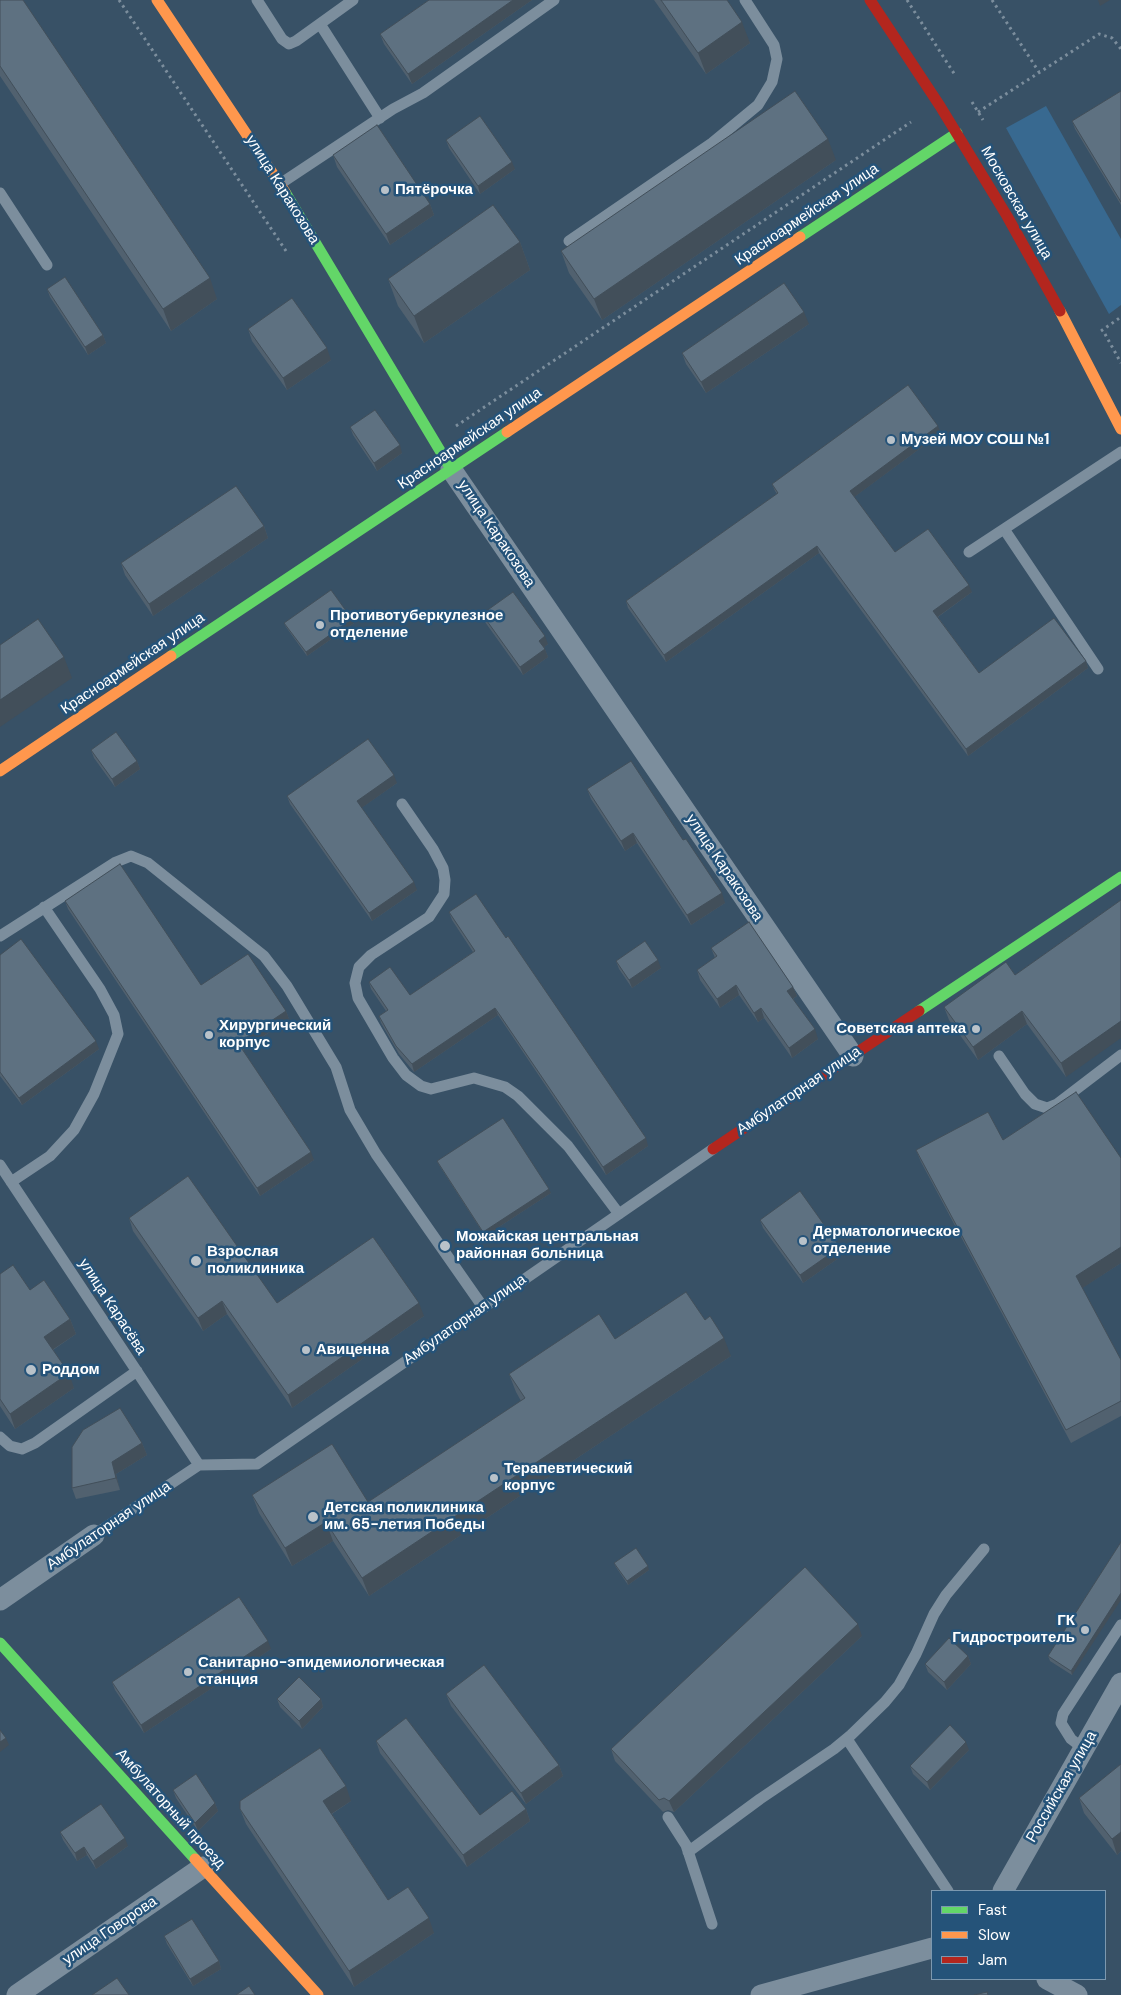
<!DOCTYPE html>
<meta charset="utf-8">
<style>
body{margin:0}
#map{position:relative;width:1121px;height:1995px;overflow:hidden;background:#385166;font-family:"DM Sans",sans-serif}
canvas{display:block}
.legend{position:absolute;left:931px;top:1890px;width:175px;height:90px;box-sizing:border-box;background:#255379;border:1px solid #7c98af;margin:0;padding:6px 9px;list-style:none;font-size:15px;color:#fff}
.legend li{display:flex;align-items:center;gap:10px;height:25px}
.legend b{width:25px;border:1px solid #7c98af}
</style>
<div id="map">
<canvas width="1121" height="1995"></canvas>
<ul class="legend">
<li><b style="height:6px;background:#63d668"></b>Fast</li>
<li><b style="height:6px;background:#ff974d"></b>Slow</li>
<li><b style="height:6px;background:#b3261e"></b>Jam</li>
</ul>
</div>
<script>
const c = document.querySelector('canvas').getContext('2d');
c.lineJoin = 'round';
function fill(path, color) { c.fillStyle = color; c.fill(path, 'evenodd'); }
const shape = rows => new Path2D(rows.map(r => 'M' + r).join(''));
function trace(path, color, width, dash) { c.strokeStyle = color; c.lineWidth = width; c.lineCap = dash ? 'butt' : 'round'; c.setLineDash(dash || []); c.stroke(path); }
function drawText(font, color, halo, rows, align = 'center') {
  c.font = font + ' "DM Sans",sans-serif'; c.lineWidth = 5; c.setLineDash([]); c.textBaseline = 'middle'; c.strokeStyle = halo; c.fillStyle = color; for (const [text, x, y, turn = 0] of rows) {
    c.save(); c.translate(x, y); c.rotate((+turn || 0) * Math.PI / 180); c.textAlign = isNaN(turn) ? turn : align; if (halo) c.strokeText(text, 0, 0); c.fillText(text, 0, 0); c.restore();
  }
}
fill(shape([
 [1046,106,1121,239,1121,305,1109,314,1006,128]
]), '#386990');
trace(shape([
 [119,0,286,251],
 [907,0,955,75],
 [992,0,1039,72],
 [972,102,983,120],
 [978,112,1099,34,1112,38,1121,49],
 [1101,331,1121,317],
 [1105,334,1121,363],
 [456,426,911,122]
]), '#7c8e9d', 3, [2.5, 4]);
trace(shape([
 [257,0,282,39,289,44,296,41,353,0],
 [320,24,380,118],
 [280,184,393,109,423,93,554,0],
 [0,193,47,265],
 [569,241,712,143,758,105,772,82,777,59,774,45,745,0],
 [1004,529,1098,669],
 [969,552,1121,452],
 [402,804,433,849,443,868,445,880,444,894,429,917,371,955,359,967,355,983,358,998,393,1058,406,1075,421,1086,431,1089,474,1078,505,1087,518,1096,568,1146,619,1214],
 [0,936,116,862,131,856,148,863,264,956,287,986,336,1067,350,1110,376,1154,483,1307],
 [999,1056,1025,1094,1035,1104,1047,1108,1057,1104,1121,1055],
 [0,1165,199,1465],
 [11,1182,50,1156,74,1130,94,1094,118,1034,114,1015,100,989,44,907],
 [0,1437,10,1446,22,1449,35,1443,137,1371],
 [94,1535,199,1465,257,1464,713,1149],
 [847,1739,948,1891],
 [1084,1749,1071,1739,1061,1723,1063,1714,1121,1625],
 [668,1817,686,1845,712,1924],
 [688,1852,760,1799,834,1749,851,1735,885,1702,899,1685,916,1654,934,1614,946,1595,984,1549]
]), '#7c8e9d', 11);
trace(shape([
 [451,469,853,1056],
 [0,1600,94,1535],
 [1003,1891,1121,1683],
 [1047,1979,1077,1995],
 [17,1995,203,1867],
 [761,1995,932,1948]
]), '#7c8e9d', 21);
trace(shape([
 [285,192,451,469],
 [800,237,957,133],
 [171,656,507,432],
 [919,1011,1121,877],
 [0,1643,195,1859]
]), '#63d668', 11);
trace(shape([
 [157,0,285,192],
 [1060,311,1121,429],
 [507,432,800,237],
 [0,771,171,656],
 [195,1859,318,1995]
]), '#ff974d', 11);
trace(shape([
 [870,0,940,106,1007,216,1060,311],
 [713,1149,919,1011]
]), '#b3261e', 11);
fill(shape([
 [0,0,217,299,171,331,0,76],
 [429,0,532,0,412,84,384,44,380,34],
 [654,0,727,0,750,43,706,74],
 [1121,91,1121,205,1075,129,1072,121],
 [446,140,515,169,480,194,449,148],
 [333,155,430,204,434,215,390,245,337,167],
 [836,160,602,320,569,273,561,251],
 [520,242,530,270,424,343,398,306,388,279],
 [47,289,103,335,106,343,88,355,50,297],
 [809,324,706,393,686,364,682,353],
 [248,329,331,360,287,390,252,341],
 [350,427,402,453,377,471,353,435],
 [941,433,854,497,895,552,972,592,938,617,979,673,1086,661,1088,668,968,756,819,553,666,662,628,608,626,601,777,494,775,491,772,484],
 [264,526,268,538,153,616,125,575,121,563],
 [482,614,548,644,544,647,548,657,523,675,485,622],
 [284,623,354,623,307,656,286,627],
 [91,750,137,761,140,769,115,787,94,758],
 [397,783,361,808,417,890,372,921,290,804,287,796],
 [587,789,725,903,691,925,637,843,625,851,591,799],
 [1121,900,1066,1077,1027,1024,978,1060,949,1020,944,1007,1015,975],
 [65,901,201,985,286,1011,289,1019,243,1050,314,1160,260,1196,68,909],
 [449,912,648,1146,606,1175,498,1015,414,1072,399,1054,381,1023,379,1016,386,1011,371,989,369,982,410,995,473,952,452,920],
 [711,948,793,987,797,996,793,999,818,1039,792,1058,764,1018,758,1022,739,995,720,1008,700,980,697,970,715,958],
 [0,955,99,1049,22,1105,0,1076],
 [616,961,661,968,632,988,619,969],
 [1003,1140,1121,1158,1121,1263,1082,1288,1121,1360,1121,1416,1071,1443,921,1162,916,1150],
 [437,1161,551,1193,485,1236,439,1165],
 [129,1218,277,1303,424,1316,292,1408,227,1314,203,1331,133,1231],
 [760,1220,840,1247,843,1255,803,1283,763,1228],
 [0,1274,30,1290,70,1319,76,1334,53,1350,74,1388,15,1429,0,1406],
 [705,1320,731,1356,369,1596,333,1541,292,1566,259,1513,252,1495,368,1502,521,1401,516,1392,509,1374,615,1339],
 [142,1443,147,1455,116,1474,120,1490,76,1499,72,1488],
 [1121,1542,1072,1675,1050,1661,1048,1656],
 [614,1563,649,1570,628,1585,616,1567],
 [862,1636,674,1812,668,1810,663,1812,615,1761,611,1749],
 [271,1649,144,1733,115,1690,112,1682],
 [968,1656,971,1664,947,1690,928,1672,925,1664],
 [446,1694,559,1765,563,1776,526,1804,451,1706],
 [277,1699,321,1699,323,1707,302,1729,280,1707],
 [376,1741,480,1815,526,1809,530,1821,467,1867,380,1753],
 [969,1750,930,1790,913,1774,910,1766],
 [1121,1764,1121,1851,1117,1855,1084,1813,1079,1798],
 [173,1790,215,1803,218,1811,198,1831,176,1798],
 [351,1801,332,1814,388,1900,434,1933,354,1987,246,1824,240,1809],
 [60,1832,128,1846,96,1869,87,1855,77,1861,63,1840],
 [164,1936,219,1961,221,1969,193,1986,167,1944]
]), '#51616f');
fill(shape([
 [513,0,532,0,412,84,408,74],
 [1098,0,1110,0,1100,6],
 [742,22,750,43,706,74,698,53],
 [828,139,836,160,602,320,594,299],
 [512,162,515,169,480,194,478,186],
 [430,204,434,215,390,245,386,234],
 [520,242,530,270,424,343,414,316],
 [210,278,217,299,171,331,163,309],
 [804,312,809,324,706,393,701,382],
 [103,335,106,343,88,355,85,347],
 [327,348,331,360,287,390,283,378],
 [938,426,941,433,853,498,850,491],
 [400,445,402,453,377,471,374,463],
 [264,526,268,538,153,616,149,604],
 [817,546,819,553,666,662,664,655],
 [969,585,972,592,936,618,933,611],
 [352,619,354,623,307,656,306,652],
 [545,636,548,644,542,649,539,641],
 [545,649,548,657,523,675,520,667],
 [64,657,72,678,0,727,0,700],
 [1086,661,1088,668,968,756,966,749],
 [137,761,140,769,115,787,112,779],
 [394,775,397,783,360,809,357,801],
 [633,833,637,843,625,851,621,841],
 [414,882,417,890,372,921,369,913],
 [722,893,725,903,691,925,687,915],
 [658,960,661,968,632,988,629,980],
 [736,985,739,995,720,1008,717,999],
 [793,987,797,996,791,1000,787,991],
 [495,1008,498,1015,414,1072,412,1064],
 [761,1008,764,1018,758,1022,754,1013],
 [286,1011,289,1019,241,1051,238,1043],
 [1022,1011,1027,1024,978,1060,973,1047],
 [1121,1021,1121,1038,1066,1077,1061,1063],
 [815,1029,818,1039,792,1058,789,1048],
 [96,1041,99,1049,22,1105,19,1098],
 [646,1138,648,1146,606,1175,603,1167],
 [311,1152,314,1160,260,1196,257,1188],
 [549,1189,551,1193,485,1236,483,1232],
 [840,1247,843,1255,803,1283,800,1275],
 [1121,1247,1121,1263,1081,1289,1076,1276],
 [222,1301,227,1314,203,1331,198,1318],
 [419,1303,424,1316,292,1408,288,1395],
 [70,1319,76,1334,49,1352,44,1337],
 [724,1338,731,1356,369,1596,362,1578],
 [69,1373,74,1388,15,1429,10,1414],
 [142,1443,147,1455,116,1474,120,1490,116,1478,112,1462],
 [326,1522,333,1541,292,1566,285,1548],
 [648,1566,649,1570,628,1585,627,1581],
 [1121,1593,1121,1600,1072,1675,1071,1671],
 [858,1624,862,1636,674,1812,669,1801],
 [268,1641,271,1649,144,1733,141,1725],
 [968,1656,971,1664,947,1690,944,1682],
 [321,1699,323,1707,302,1729,299,1721],
 [6,1738,9,1745,0,1752,0,1742],
 [966,1742,969,1750,930,1790,927,1782],
 [559,1765,563,1776,526,1804,521,1793],
 [346,1786,351,1801,328,1816,323,1801],
 [215,1803,218,1811,198,1831,195,1823],
 [526,1809,530,1821,467,1867,463,1855],
 [1121,1832,1121,1851,1117,1855,1112,1839],
 [125,1838,128,1846,96,1869,93,1861],
 [84,1847,87,1855,77,1861,75,1853],
 [429,1918,434,1933,354,1987,349,1971],
 [219,1961,221,1969,193,1986,190,1979]
]), '#424f5a');
const building = shape([
 [0,0,23,0,210,278,163,309,0,66,0,0],
 [429,0,513,0,408,74,380,34,429,0],
 [661,0,727,0,742,22,698,53,661,0],
 [795,91,828,139,594,299,561,251,795,91],
 [1121,91,1121,202,1072,121,1121,91],
 [480,116,512,162,478,186,446,140,480,116],
 [377,125,430,204,386,234,333,155,377,125],
 [493,205,520,242,414,316,388,279,493,205],
 [65,277,103,335,85,347,47,289,65,277],
 [784,283,804,312,701,382,682,353,784,283],
 [292,298,327,348,283,378,248,329,292,298],
 [908,385,938,426,850,491,895,552,928,529,969,585,933,611,979,673,1054,618,1086,661,966,749,817,546,664,655,626,601,778,493,772,484,908,385],
 [375,410,400,445,374,463,350,427,375,410],
 [236,486,264,526,149,604,121,563,236,486],
 [331,590,352,619,306,652,284,623,331,590],
 [513,592,545,636,539,641,545,649,520,667,482,614,513,592],
 [38,619,64,657,0,700,0,645,38,619],
 [116,732,137,761,112,779,91,750,116,732],
 [368,739,394,775,357,801,414,882,369,913,287,796,368,739],
 [631,761,683,840,686,839,722,893,687,915,633,833,621,841,587,789,631,761],
 [120,864,201,985,248,954,286,1011,238,1043,311,1152,257,1188,65,901,120,864],
 [476,894,506,938,508,936,646,1138,603,1167,495,1008,412,1064,396,1046,379,1016,388,1010,369,982,390,967,410,995,475,951,449,912,476,894],
 [1121,900,1121,1021,1061,1063,1022,1011,973,1047,944,1007,1006,962,1015,975,1121,900],
 [749,922,793,987,787,991,815,1029,789,1048,761,1008,754,1013,736,985,717,999,697,970,717,956,711,948,749,922],
 [21,939,96,1041,19,1098,0,1072,0,955,21,939],
 [645,941,658,960,629,980,616,961,645,941],
 [1076,1092,1121,1158,1121,1247,1076,1276,1121,1360,1121,1401,1066,1430,916,1150,988,1112,1003,1140,1076,1092],
 [503,1118,549,1189,483,1232,437,1161,503,1118],
 [188,1176,277,1303,373,1237,419,1303,288,1395,222,1301,198,1318,129,1218,188,1176],
 [800,1191,840,1247,800,1275,760,1220,800,1191],
 [13,1265,30,1290,44,1280,70,1319,44,1337,69,1373,10,1414,0,1399,0,1274,13,1265],
 [686,1292,705,1320,710,1316,724,1338,362,1578,326,1522,285,1548,252,1495,332,1444,368,1502,525,1398,509,1374,599,1314,615,1339,686,1292],
 [120,1408,142,1443,112,1462,116,1478,72,1488,72,1447,83,1430,120,1408],
 [1121,1542,1121,1593,1071,1671,1048,1656,1121,1542],
 [636,1548,648,1566,627,1581,614,1563,636,1548],
 [805,1567,858,1624,669,1801,664,1798,659,1800,611,1749,805,1567],
 [239,1597,268,1641,141,1725,112,1682,239,1597],
 [949,1638,968,1656,944,1682,925,1664,949,1638],
 [484,1665,559,1765,521,1793,446,1694,484,1665],
 [299,1677,321,1699,299,1721,277,1699,299,1677],
 [406,1718,480,1815,512,1791,526,1809,463,1855,376,1741,406,1718],
 [950,1725,966,1742,927,1782,910,1766,950,1725],
 [0,1730,6,1738,0,1742,0,1730],
 [320,1748,346,1786,323,1801,388,1900,408,1887,429,1918,349,1971,240,1809,240,1801,320,1748],
 [1121,1764,1121,1832,1112,1839,1079,1798,1121,1764],
 [196,1774,215,1803,195,1823,173,1790,196,1774],
 [101,1804,125,1838,93,1861,84,1847,75,1853,60,1832,101,1804],
 [192,1919,219,1961,190,1979,164,1936,192,1919],
 [117,1978,129,1995,92,1995,117,1978],
 [249,1986,255,1995,236,1995,249,1986],
 [987,1992,988,1995,974,1995,987,1992]
]);
fill(building, '#5e7181');
trace(building, '#424f5a', 1);
for (const [x, y, r, color] of [
 [385,190,5,"#b9c2c9"],
 [891,440,5,"#b9c2c9"],
 [320,625,5,"#b9c2c9"],
 [976,1029,5,"#b9c2c9"],
 [209,1035,5,"#b9c2c9"],
 [803,1241,5,"#b9c2c9"],
 [445,1246,6,"#b9c2c9"],
 [196,1261,6,"#b9c2c9"],
 [306,1350,5,"#b9c2c9"],
 [31,1370,6,"#b9c2c9"],
 [494,1478,5,"#b9c2c9"],
 [313,1517,6,"#b9c2c9"],
 [1085,1630,5,"#b9c2c9"],
 [188,1672,5,"#b9c2c9"]
]) { const dot = new Path2D(); dot.arc(x, y, r, 0, 2 * Math.PI); c.fillStyle = color; c.fill(dot); trace(dot, '#255379', 2); }
drawText('15px', '#fff', '#255379', [
 ["улица Каракозова",282,190,58],
 ["Московская улица",1016,203,60],
 ["Красноармейская улица",807,215,-34],
 ["Красноармейская улица",470,439,-34],
 ["улица Каракозова",496,534,56],
 ["Красноармейская улица",133,664,-34],
 ["улица Каракозова",724,868,56],
 ["Амбулаторная улица",799,1091,-34],
 ["улица Карасёва",112,1307,57],
 ["Амбулаторная улица",465,1320,-35],
 ["Амбулаторная улица",109,1526,-34],
 ["Российская улица",1062,1787,-60],
 ["Амбулаторный проезд",170,1809,48],
 ["улица Говорова",110,1931,-34]
]);
drawText('bold 15px', '#fff', '#255379', [
 ["Пятёрочка",395,190],
 ["Музей МОУ СОШ №1",901,440],
 ["Противотуберкулезное",330,616],
 ["отделение",330,633],
 ["Хирургический",219,1026],
 ["корпус",219,1043],
 ["Советская аптека",966,1029,"right"],
 ["Дерматологическое",813,1232],
 ["отделение",813,1249],
 ["Можайская центральная",456,1237],
 ["районная больница",456,1254],
 ["Взрослая",207,1252],
 ["поликлиника",207,1269],
 ["Авиценна",316,1350],
 ["Роддом",42,1370],
 ["Терапевтический",504,1469],
 ["корпус",504,1486],
 ["Детская поликлиника",324,1508],
 ["им. 65-летия Победы",324,1525],
 ["ГК",1075,1621,"right"],
 ["Гидростроитель",1075,1638,"right"],
 ["Санитарно-эпидемиологическая",198,1663],
 ["станция",198,1680]
], 'left');
</script>
